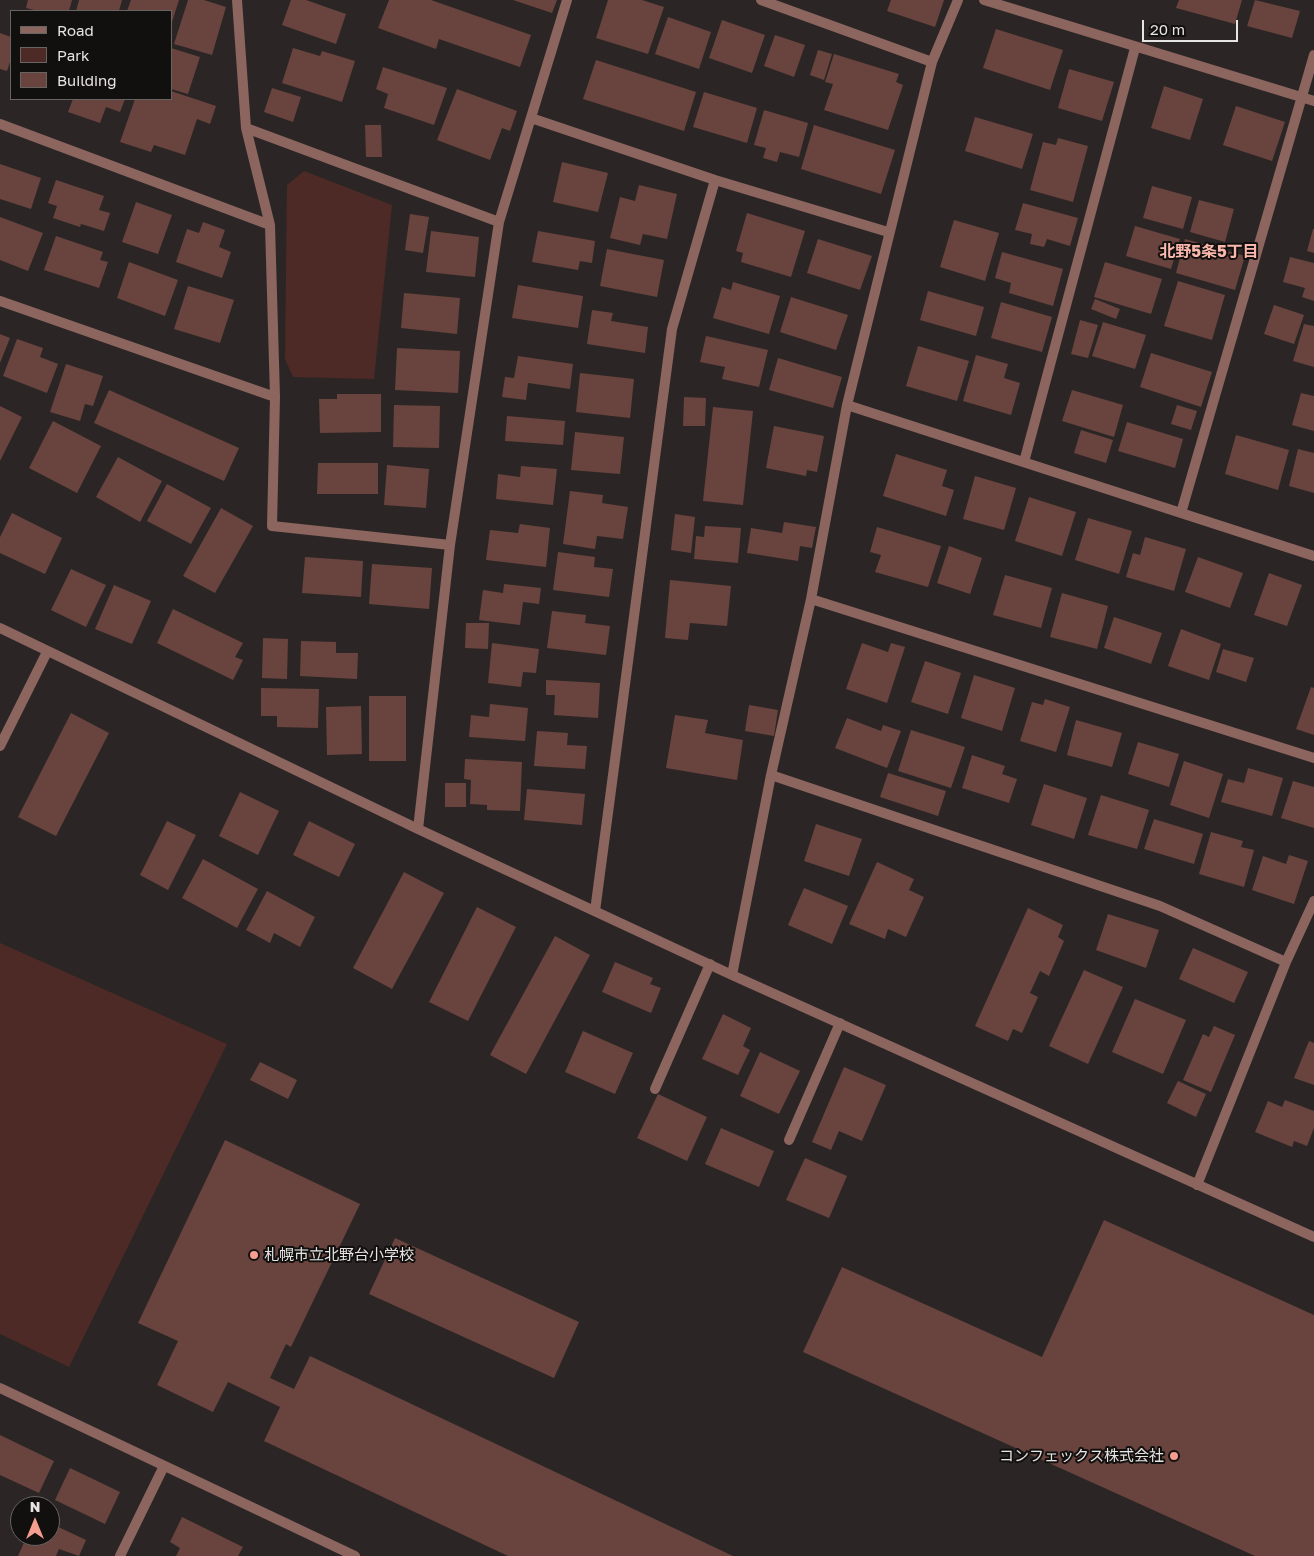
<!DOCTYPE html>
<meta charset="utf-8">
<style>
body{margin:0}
#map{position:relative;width:1314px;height:1556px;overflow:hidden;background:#2b2625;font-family:"Golos Text",sans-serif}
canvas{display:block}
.legend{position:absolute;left:10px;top:10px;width:162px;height:90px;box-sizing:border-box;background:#12100f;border:1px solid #676564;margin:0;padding:6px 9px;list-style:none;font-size:15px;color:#e7e4e4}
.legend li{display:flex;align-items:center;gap:10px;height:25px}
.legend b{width:25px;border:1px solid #676564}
.north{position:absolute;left:10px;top:1496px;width:50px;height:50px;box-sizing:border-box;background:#12100f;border:1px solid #676564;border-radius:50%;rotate:0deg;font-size:14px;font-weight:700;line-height:20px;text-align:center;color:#e7e4e4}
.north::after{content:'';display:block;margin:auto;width:18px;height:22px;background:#f59d8f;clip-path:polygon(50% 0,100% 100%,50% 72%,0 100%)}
.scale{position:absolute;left:1142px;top:20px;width:96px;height:22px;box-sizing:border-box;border:2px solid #e7e4e4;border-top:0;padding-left:6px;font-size:15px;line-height:18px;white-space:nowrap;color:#e7e4e4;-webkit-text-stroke:4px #12100f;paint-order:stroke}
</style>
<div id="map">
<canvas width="1314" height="1556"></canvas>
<ul class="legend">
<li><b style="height:6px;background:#8c655f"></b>Road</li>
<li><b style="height:14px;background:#4d2a25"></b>Park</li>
<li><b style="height:14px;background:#69433d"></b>Building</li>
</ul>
<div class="north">N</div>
<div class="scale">20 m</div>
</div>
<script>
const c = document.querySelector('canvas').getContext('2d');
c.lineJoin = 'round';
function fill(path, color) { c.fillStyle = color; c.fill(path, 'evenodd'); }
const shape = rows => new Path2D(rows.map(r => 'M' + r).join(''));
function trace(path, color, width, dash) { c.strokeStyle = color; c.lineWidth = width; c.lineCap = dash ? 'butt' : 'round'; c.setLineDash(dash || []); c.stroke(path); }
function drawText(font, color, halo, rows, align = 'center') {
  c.font = font + ' "Golos Text","Noto Sans JP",sans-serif'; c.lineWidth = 4; c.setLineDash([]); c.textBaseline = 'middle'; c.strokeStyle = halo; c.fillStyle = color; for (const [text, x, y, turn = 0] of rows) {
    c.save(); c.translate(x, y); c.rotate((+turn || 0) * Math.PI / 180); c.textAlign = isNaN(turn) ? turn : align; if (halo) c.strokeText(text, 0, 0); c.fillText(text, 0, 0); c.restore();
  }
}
fill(shape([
 [304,171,392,205,374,379,293,377,285,359,287,185],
 [0,943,227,1044,69,1367,0,1334]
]), '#4d2a25');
fill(shape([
 [28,0,72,0,69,11,38,11,26,8],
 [79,0,122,0,119,11,76,11],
 [131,0,179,0,172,22,171,11,127,11],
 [188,0,204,0,226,7,212,55,174,44],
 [291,0,306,0,346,14,336,44,282,25],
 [389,0,431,0,531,35,520,67,439,39,436,49,378,28],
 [513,0,557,0,552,13],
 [608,0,642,0,664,7,648,54,596,38],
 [891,0,944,0,935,27,887,11],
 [1179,0,1242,0,1235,24,1176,8],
 [1255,0,1300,11,1292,38,1247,26],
 [668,17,711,32,699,69,655,54],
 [722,20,765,35,752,73,709,58],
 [996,29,1063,50,1050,90,983,68],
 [0,33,11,37,11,59,7,71,0,69],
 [775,35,805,45,794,77,764,66],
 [171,48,200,57,188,94,171,89],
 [293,48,320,56,322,51,355,61,342,102,282,83],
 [818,50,832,54,824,80,810,75],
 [834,54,899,74,896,82,903,85,888,130,824,110,833,84,825,82],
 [596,60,696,92,684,131,583,99],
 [383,67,447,88,434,125,384,108,388,94,376,89],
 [1069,69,1114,82,1102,121,1058,108],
 [1164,86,1203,99,1190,140,1151,128],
 [272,88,301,97,293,122,264,112],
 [457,89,517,111,510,131,502,128,490,160,437,140],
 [171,91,216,106,210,124,197,119,185,155,154,145,151,152,120,142,135,99,171,99],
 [704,92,757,108,747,143,693,127],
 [73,99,125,99,120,112,106,107,100,123,68,112],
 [1236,106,1285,122,1272,161,1223,145],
 [764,110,808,123,799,157,780,152,777,162,763,158,766,148,754,145],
 [975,117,1033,134,1022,169,965,151],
 [365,125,381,125,382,157,366,157],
 [814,125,895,150,881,194,801,169],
 [1058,138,1088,146,1073,202,1030,190,1043,142,1056,145],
 [562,162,608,173,598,212,553,202],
 [0,164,41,178,31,209,0,199],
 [56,180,104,196,99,210,110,213,104,231,81,224,80,227,53,218,57,206,48,203],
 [639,185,677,194,667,239,643,234,640,245,610,238,620,197,635,201],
 [1152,186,1192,197,1183,229,1143,218],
 [1199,200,1234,209,1225,242,1190,232],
 [136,202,172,215,158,254,122,242],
 [1023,203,1078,218,1070,246,1047,239,1044,247,1030,244,1032,234,1015,230],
 [747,213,805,231,791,277,741,262,743,253,736,251],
 [410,214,429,217,423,253,405,250],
 [0,217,43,233,28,271,0,260],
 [954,220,999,233,985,281,940,267],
 [203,222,225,230,219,247,231,252,222,278,176,262,187,229,199,233],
 [1135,226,1180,239,1171,269,1126,256],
 [1313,229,1314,229,1314,253,1307,251],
 [431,231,479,237,475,277,426,272],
 [538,231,595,241,592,263,580,261,578,270,532,262],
 [56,236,103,252,100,260,108,262,99,288,44,270],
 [818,239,872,256,860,290,807,273],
 [1185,239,1245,256,1235,290,1176,273],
 [607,249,664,260,657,297,600,286],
 [1002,252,1063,269,1053,306,1009,293,1011,283,995,278],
 [1290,257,1314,263,1314,301,1302,297,1305,288,1283,282],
 [129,262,178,280,165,316,117,298],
 [1105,262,1162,279,1151,314,1094,297],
 [1178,281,1225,295,1212,340,1164,326],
 [733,282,780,296,769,334,713,318,722,287,731,290],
 [518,285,583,296,578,328,512,318],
 [188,286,234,300,220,343,174,329],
 [928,291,984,307,976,336,920,320],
 [404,293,460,298,457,334,401,328],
 [791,297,848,315,836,350,780,332],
 [1095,299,1120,309,1116,319,1091,309],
 [1001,302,1052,317,1042,352,991,338],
 [1274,305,1304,315,1294,344,1264,334],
 [592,310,613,313,611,321,648,327,645,353,587,344],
 [1080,320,1098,325,1088,358,1071,354],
 [1103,322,1146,335,1135,369,1092,356],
 [1304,324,1314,326,1314,367,1293,361],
 [0,334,10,338,0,363],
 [706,336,768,350,759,387,722,379,725,367,700,362],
 [17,339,43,348,40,357,58,364,47,393,3,376],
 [918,346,969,361,957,401,906,386],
 [397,348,460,351,458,393,395,390],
 [1151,353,1212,372,1201,407,1140,387],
 [976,355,1008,364,1004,378,1020,383,1011,415,963,401],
 [518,356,573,364,570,389,528,383,526,400,502,397,505,377,514,378],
 [778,358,842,377,833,408,769,390],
 [66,364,103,376,93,406,85,404,80,421,50,412],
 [580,373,634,379,630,418,576,412],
 [109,390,239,448,224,481,94,423],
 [1072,390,1123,405,1114,437,1062,421],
 [1301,393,1314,396,1314,431,1292,425],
 [337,394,381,394,381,432,320,433,319,399,337,399],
 [684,397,706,398,705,426,683,426],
 [394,405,440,406,439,448,393,447],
 [1177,405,1197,411,1191,430,1171,424],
 [0,406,22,417,0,461],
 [713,407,753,411,743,505,703,501],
 [507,416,565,421,563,445,505,441],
 [53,421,101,446,77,493,29,468],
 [1127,422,1183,439,1175,468,1118,451],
 [774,426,824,436,817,472,807,470,806,476,766,468],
 [1081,430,1113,440,1106,463,1074,453],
 [575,432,624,437,620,474,571,470],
 [1236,435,1289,450,1278,490,1225,474],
 [1298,449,1314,453,1314,493,1289,486],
 [896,454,947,470,942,486,954,490,946,516,883,496],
 [118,457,162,481,140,522,96,497],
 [318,463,378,463,378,494,317,494],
 [387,465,429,469,426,508,384,505],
 [521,466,557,469,553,505,496,499,498,474,520,477],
 [975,476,1016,488,1004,530,963,519],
 [167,484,211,508,191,544,147,521],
 [570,491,603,495,602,503,628,507,623,539,597,536,595,549,563,544],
 [1029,497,1076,512,1062,556,1015,541],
 [221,508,253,526,215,593,183,576],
 [12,513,62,538,45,574,0,553,0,537],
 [675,514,695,517,691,553,671,550],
 [1088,518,1132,531,1119,574,1075,560],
 [784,522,816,527,812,548,800,546,798,561,747,553,751,528,782,533],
 [520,524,550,528,546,567,486,560,490,530,518,533],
 [705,526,741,528,738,563,694,559,696,536,704,537],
 [877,527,941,546,928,587,875,572,881,555,870,552],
 [1145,537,1186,549,1174,591,1126,577,1133,553,1140,555],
 [949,546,982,558,970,594,937,583],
 [558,552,595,557,594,567,613,569,609,597,553,590],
 [305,557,363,561,361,597,302,593],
 [1198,557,1243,573,1230,608,1185,592],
 [372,564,432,568,429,609,369,604],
 [71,569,106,585,86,627,51,610],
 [1269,573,1302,585,1287,626,1254,615],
 [1005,575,1052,588,1041,628,993,615],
 [670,580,731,586,727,626,690,623,688,640,665,638],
 [504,584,541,588,539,604,523,602,520,625,479,620,483,590,503,593],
 [114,585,151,601,132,644,95,629],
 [1062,593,1108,606,1097,649,1050,637],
 [173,609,243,643,235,657,243,660,233,680,157,643],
 [552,611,586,615,585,623,610,626,606,655,547,648],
 [1114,617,1162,633,1151,664,1104,648],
 [466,623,489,623,488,649,465,648],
 [1181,629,1221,644,1209,680,1168,666],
 [263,638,288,639,287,679,262,678],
 [301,641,336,642,336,653,358,653,357,679,300,676],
 [492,643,539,649,536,673,523,672,521,687,488,683],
 [862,643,888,652,891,643,905,647,887,703,846,689],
 [1223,649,1254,658,1246,682,1216,672],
 [925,661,961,673,948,714,911,702],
 [974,675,1015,688,1002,731,961,718],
 [546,680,600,683,598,718,554,715,555,695,546,695],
 [1311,687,1314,688,1314,735,1296,729],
 [261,688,319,689,318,728,277,727,277,716,261,716],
 [369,696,406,696,406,761,369,761],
 [1045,699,1070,707,1056,752,1020,741,1032,702,1043,705],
 [490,704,528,708,525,741,469,737,471,715,489,717],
 [749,705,778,710,774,736,745,731],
 [361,706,362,754,327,755,326,707],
 [71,713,109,733,56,836,18,817],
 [675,715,708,720,705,733,743,740,737,780,666,768],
 [847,718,881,731,883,725,901,731,887,768,835,748],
 [1076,720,1122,733,1112,767,1067,755],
 [911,730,965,747,951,788,898,771],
 [537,731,568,733,567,745,587,746,585,769,534,766],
 [1138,742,1179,754,1169,787,1128,774],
 [972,755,1005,766,1002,774,1017,779,1009,803,962,788],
 [465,759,522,762,520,811,487,810,487,805,470,804,471,780,464,779],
 [1184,761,1223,774,1209,818,1170,805],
 [1248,768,1283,778,1272,816,1221,802,1228,779,1244,783],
 [888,773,946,791,938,816,880,797],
 [1293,781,1314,787,1314,828,1281,818],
 [445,783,466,783,466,807,445,807],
 [1044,784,1087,798,1074,839,1031,825],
 [527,789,585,794,582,825,524,820],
 [240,792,279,811,258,855,219,836],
 [1101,795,1149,810,1137,849,1088,835],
 [1154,819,1203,834,1194,864,1144,849],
 [167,821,196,835,168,890,140,875],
 [309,821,355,844,339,877,293,855],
 [816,824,862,839,849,876,804,861],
 [1211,832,1243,841,1241,847,1254,850,1244,887,1199,874],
 [1289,855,1308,861,1294,904,1252,890,1263,856,1286,864],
 [203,859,258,889,237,928,182,898],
 [877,862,914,879,909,890,924,897,906,937,888,929,885,939,849,924],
 [404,872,444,893,392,989,353,968],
 [804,888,848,906,832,944,788,925],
 [267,891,315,917,300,947,274,933,270,943,246,930],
 [477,907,516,927,468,1021,429,1002],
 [1028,908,1063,925,1058,937,1064,941,1049,976,1040,971,1030,993,1038,997,1022,1033,1013,1029,1008,1041,975,1026],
 [1108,914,1159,930,1146,968,1096,950],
 [555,936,590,955,526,1074,490,1055],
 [1193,948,1248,972,1234,1003,1179,979],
 [615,962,653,978,650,984,661,988,651,1013,602,992],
 [1084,970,1123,987,1088,1064,1049,1046],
 [1135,999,1186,1020,1163,1074,1112,1052],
 [723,1014,751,1028,743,1046,750,1050,738,1075,702,1059],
 [1214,1026,1235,1035,1211,1092,1183,1080,1203,1034,1209,1037],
 [583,1031,633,1053,615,1094,565,1072],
 [1309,1041,1314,1043,1314,1085,1294,1078],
 [760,1052,800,1071,779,1114,740,1096],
 [260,1062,297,1080,288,1099,250,1080],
 [844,1067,886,1085,862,1141,839,1131,831,1150,812,1142],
 [1178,1081,1206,1094,1196,1117,1167,1103],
 [658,1094,707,1117,687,1161,637,1138],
 [1285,1100,1314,1111,1314,1128,1307,1146,1294,1141,1292,1147,1255,1132,1268,1101,1282,1107],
 [721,1128,774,1151,759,1187,705,1164],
 [225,1140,360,1204,291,1347,286,1344,270,1378,294,1389,310,1356,733,1556,508,1556,264,1441,280,1407,228,1382,213,1412,157,1385,178,1341,138,1323],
 [805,1158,847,1176,829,1218,786,1200],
 [1104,1220,1314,1315,1314,1556,1255,1556,803,1352,842,1267,1042,1357],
 [395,1238,579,1322,554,1378,369,1294],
 [0,1435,54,1461,39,1493,0,1475],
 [70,1468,120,1492,105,1524,55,1500],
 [182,1517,243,1547,238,1556,176,1556,180,1548,170,1542],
 [50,1523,86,1540,79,1556,59,1549,56,1556,18,1556,27,1536,50,1536]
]), '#69433d');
trace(shape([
 [655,1089,710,964],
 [789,1140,840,1023]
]), '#8c655f', 10);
trace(shape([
 [237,0,246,128,270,225,275,397,272,526,450,545],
 [761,0,932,62],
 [984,0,1314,101],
 [531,118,715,180,888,232],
 [0,124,270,225],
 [246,128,499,222],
 [0,301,275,397],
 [847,405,1314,556],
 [1024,462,1135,48],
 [1181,513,1314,55],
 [811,599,1314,758],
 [0,628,418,829,732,975,1314,1237],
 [0,746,47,652],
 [771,775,1160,906,1286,962],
 [418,829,450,545,499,222,567,0],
 [595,911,672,329,715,180],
 [732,975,771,775,811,599,847,405,932,62,958,0],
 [1197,1185,1286,962,1314,901],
 [0,1388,355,1556],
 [120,1556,164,1466]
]), '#8c655f', 10);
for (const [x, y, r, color] of [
 [254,1255,5,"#f59d8f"],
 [1174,1456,5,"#f59d8f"]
]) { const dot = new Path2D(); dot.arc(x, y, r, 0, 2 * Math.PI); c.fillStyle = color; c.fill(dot); trace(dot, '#12100f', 2); }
drawText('15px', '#e7e4e4', '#12100f', [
 ["札幌市立北野台小学校",264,1255],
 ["コンフェックス株式会社",1164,1456,"right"]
], 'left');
drawText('bold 16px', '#fab7ac', '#12100f', [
 ["北野5条5丁目",1209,252]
]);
</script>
